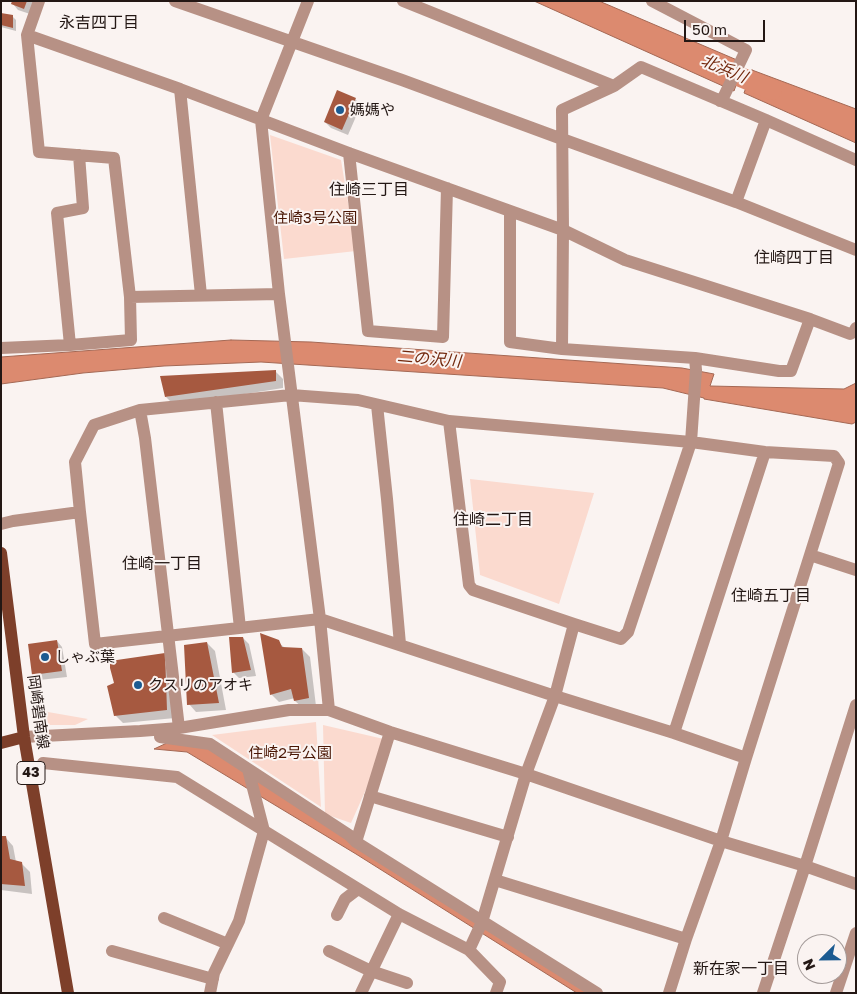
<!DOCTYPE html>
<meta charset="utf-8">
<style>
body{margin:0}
#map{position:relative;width:857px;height:994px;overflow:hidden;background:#faf3f1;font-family:"Golos Text",sans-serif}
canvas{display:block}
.frame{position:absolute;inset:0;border:2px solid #231714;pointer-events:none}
.north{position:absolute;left:797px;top:934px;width:50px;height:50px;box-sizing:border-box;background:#faf3f1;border:1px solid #a49b99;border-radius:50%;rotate:247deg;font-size:14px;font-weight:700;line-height:20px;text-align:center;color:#231714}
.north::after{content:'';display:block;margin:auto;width:18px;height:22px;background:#1c5b91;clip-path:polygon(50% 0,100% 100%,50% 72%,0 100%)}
.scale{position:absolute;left:684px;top:20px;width:81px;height:22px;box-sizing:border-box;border:2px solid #231714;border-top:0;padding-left:6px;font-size:15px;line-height:18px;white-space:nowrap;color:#231714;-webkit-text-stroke:4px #faf3f1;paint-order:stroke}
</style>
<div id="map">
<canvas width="857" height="994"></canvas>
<div class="frame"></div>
<div class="north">N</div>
<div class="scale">50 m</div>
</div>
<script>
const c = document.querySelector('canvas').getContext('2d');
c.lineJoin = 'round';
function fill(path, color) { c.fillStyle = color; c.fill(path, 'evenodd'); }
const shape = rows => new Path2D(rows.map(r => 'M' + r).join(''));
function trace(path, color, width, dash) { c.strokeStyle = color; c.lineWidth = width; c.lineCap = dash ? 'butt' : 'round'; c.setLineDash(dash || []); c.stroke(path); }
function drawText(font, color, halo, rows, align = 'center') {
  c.font = font + ' "Golos Text","Noto Sans JP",sans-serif'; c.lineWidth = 4; c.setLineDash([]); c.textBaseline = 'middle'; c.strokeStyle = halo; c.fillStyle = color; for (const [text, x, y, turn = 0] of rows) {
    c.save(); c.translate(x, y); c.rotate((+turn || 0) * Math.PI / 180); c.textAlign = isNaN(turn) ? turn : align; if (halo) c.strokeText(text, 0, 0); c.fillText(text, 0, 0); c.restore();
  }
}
fill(shape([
 [270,135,341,160,356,251,284,259],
 [470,479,594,493,559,604,480,575],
 [37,707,48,712,88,719,75,725,44,725,31,715],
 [316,722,321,807,212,735],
 [323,725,388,740,351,823,325,814]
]), '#fbdacf');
const water = shape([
 [534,1,599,1,744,63,734,91,534,1],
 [752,70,856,109,856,143,744,93,752,70],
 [231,340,311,342,682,368,714,374,710,386,844,389,856,383,856,422,852,424,704,399,704,398,663,388,261,362,164,366,83,373,1,384,1,357,231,340],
 [167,743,206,747,591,993,577,993,356,854,187,752,154,749,167,743]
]);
fill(water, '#dc8a6f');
trace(water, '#a46854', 1);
fill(shape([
 [13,1,34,1,30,14,18,10,13,4],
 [1,15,12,16,16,20,16,31,1,27],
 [355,99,361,105,348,135,331,128,325,122],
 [275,371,283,379,283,388,174,405,166,397],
 [243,638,249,644,256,676,239,678,233,672],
 [57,641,62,647,67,677,39,680,33,675],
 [278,642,285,648,302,649,310,657,316,706,303,708,295,701,295,698,279,702,271,694],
 [207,643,215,651,226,710,196,712,189,704],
 [164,655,175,718,123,723,115,715,116,684],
 [1,837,5,837,13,846,16,862,22,864,30,872,32,894,1,890]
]), '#0003');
trace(shape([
 [716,67,772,90]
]), '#dc8a6f', 20);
fill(shape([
 [12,1,27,1,24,9,11,4],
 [1,13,13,15,13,28,1,25],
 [337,90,356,98,342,130,324,122],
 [276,370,276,381,165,397,160,376],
 [260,633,279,640,282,647,302,648,309,698,294,701,291,689,270,695],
 [229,637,243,637,251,670,232,673],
 [57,640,62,671,32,675,28,644],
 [207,642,219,703,187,705,184,645],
 [165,653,167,710,114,716,107,686,114,683,110,668,110,661],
 [1,836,6,836,10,859,22,862,25,886,1,884]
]), '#a65940');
trace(shape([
 [175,1,402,80,562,139,736,202,856,250],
 [308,1,261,120,279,294,320,619,329,710],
 [403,1,614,86,641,67,766,120,856,160],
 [652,1,746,50,724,96,720,101],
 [27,35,180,89,349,153,563,230,625,260,810,319,850,334,854,332,856,328],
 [180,89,201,295],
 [349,153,368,331,443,337,447,188],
 [736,202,766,120],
 [510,211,510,342,562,349,695,358,779,371,791,371,810,319],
 [130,297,279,294],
 [70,345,57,213,83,208,79,155],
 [1,348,70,345,131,340,130,297,114,158,39,152,27,35,39,1],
 [562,349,563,230,562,110,614,86],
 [216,402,240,628],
 [377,405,387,499,400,644],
 [449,421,469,585,473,590,574,624,621,639,628,632,691,442,696,370,695,358],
 [80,512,75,462,94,425,140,410],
 [1,524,13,521,80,512,95,644,320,619,555,696,674,733,746,758],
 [810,555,856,570],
 [179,728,145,438,140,410,291,395,358,400,449,421,691,442,765,452,834,456,839,463,746,758,721,841,686,939,669,993],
 [674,733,765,452],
 [24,737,140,731,179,728,289,710,329,710,390,732,526,774,721,841,805,866,856,884],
 [160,737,210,744,349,835,356,842,597,993],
 [43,763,177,777,399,914,469,950,500,982,496,993],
 [370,796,508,837],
 [356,842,390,732],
 [495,880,686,939],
 [337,915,345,899,358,889],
 [164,918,228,944],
 [469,950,482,922,526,774,555,696,574,624],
 [112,951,213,979],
 [329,951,371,971,407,983],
 [210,993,214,973,239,921,264,831,248,769],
 [361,993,399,914],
 [763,993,805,866,856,705],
 [836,993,856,933]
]), '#b79185', 12);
trace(shape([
 [1,553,24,737,68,993],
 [1,743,24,737]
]), '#7d3f2a', 12);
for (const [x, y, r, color] of [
 [340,110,5,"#1c5b91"],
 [45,657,5,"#1c5b91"],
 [138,685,5,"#1c5b91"]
]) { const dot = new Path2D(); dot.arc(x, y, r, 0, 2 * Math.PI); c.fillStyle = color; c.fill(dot); trace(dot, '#faf3f1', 2); }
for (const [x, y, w] of [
 [31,773,28]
]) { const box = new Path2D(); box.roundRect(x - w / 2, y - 11.5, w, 23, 4); c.fillStyle = '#faf3f1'; c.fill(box); trace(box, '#231714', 1); }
drawText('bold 14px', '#231714', null, [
 ["43",31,773]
]);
drawText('15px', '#231714', '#faf3f1', [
 ["媽媽や",350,110],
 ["しゃぶ葉",55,657],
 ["クスリのアオキ",148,685]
], 'left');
drawText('15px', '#4a1705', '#faf3f1', [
 ["住崎3号公園",315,218],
 ["住崎2号公園",290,753]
]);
drawText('15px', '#231714', '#faf3f1', [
 ["岡崎碧南線",38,712,82]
]);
drawText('16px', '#231714', '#faf3f1', [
 ["永吉四丁目",99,23],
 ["住崎三丁目",369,190],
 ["住崎四丁目",794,258],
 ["住崎二丁目",493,520],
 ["住崎一丁目",162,564],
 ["住崎五丁目",771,596],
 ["新在家一丁目",741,969]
]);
drawText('italic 16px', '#72280d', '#faf3f1', [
 ["北浜川",724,69,23],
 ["二の沢川",429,359,5]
]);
</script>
